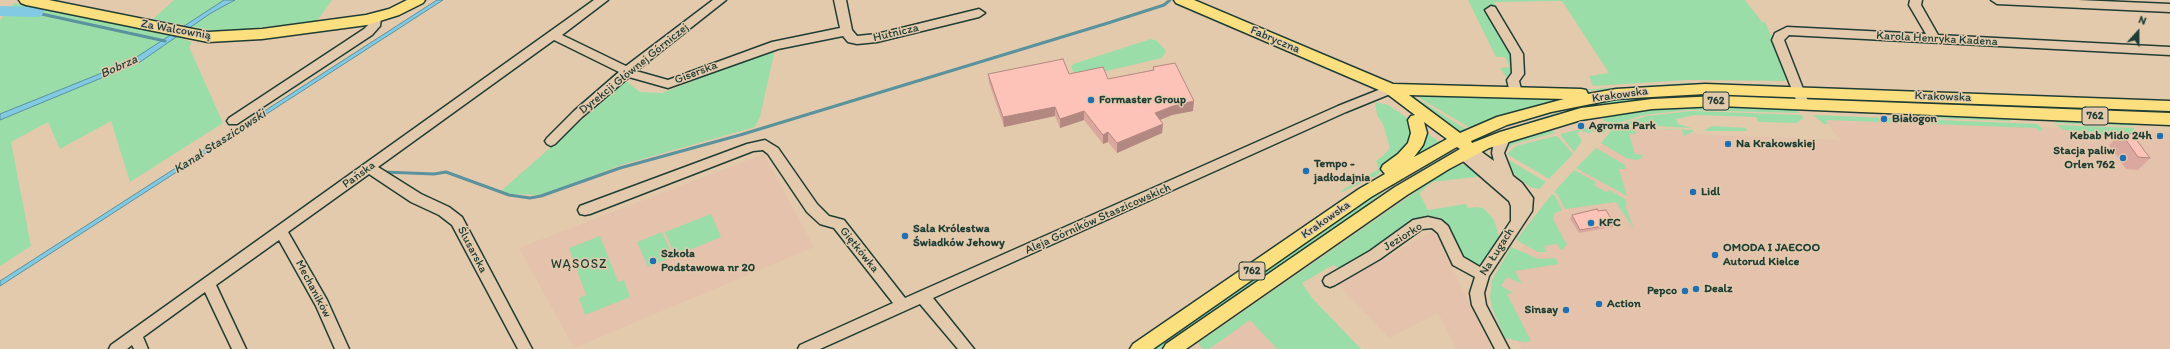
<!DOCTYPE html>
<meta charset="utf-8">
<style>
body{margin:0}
#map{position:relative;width:2170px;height:349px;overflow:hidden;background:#e4caac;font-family:Itim,sans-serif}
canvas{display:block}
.north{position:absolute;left:2118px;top:12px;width:40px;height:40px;-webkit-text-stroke:3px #e4caac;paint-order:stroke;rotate:21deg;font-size:11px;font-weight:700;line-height:16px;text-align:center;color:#1f3d34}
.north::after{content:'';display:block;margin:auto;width:14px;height:18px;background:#1f3d34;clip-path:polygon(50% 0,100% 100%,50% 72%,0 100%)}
</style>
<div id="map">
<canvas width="2170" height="349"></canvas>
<div class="north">N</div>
</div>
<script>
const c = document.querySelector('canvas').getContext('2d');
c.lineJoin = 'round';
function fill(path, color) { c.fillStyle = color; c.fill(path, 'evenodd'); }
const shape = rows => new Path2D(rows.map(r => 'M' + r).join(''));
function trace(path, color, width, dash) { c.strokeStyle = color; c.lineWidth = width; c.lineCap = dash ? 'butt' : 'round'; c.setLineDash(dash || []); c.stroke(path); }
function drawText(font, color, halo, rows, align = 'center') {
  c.font = font + ' Itim,sans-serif'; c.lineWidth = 3; c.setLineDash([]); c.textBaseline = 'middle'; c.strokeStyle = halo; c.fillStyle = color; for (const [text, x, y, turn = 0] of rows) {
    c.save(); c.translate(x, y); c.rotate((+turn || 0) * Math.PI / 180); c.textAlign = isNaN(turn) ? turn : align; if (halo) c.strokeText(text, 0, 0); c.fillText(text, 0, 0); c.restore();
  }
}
fill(shape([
 [1825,120,2170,132,2170,349,1521,349,1491,287,1615,128,1688,131,1690,133,1708,135,1841,140],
 [764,154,814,247,574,348,519,248],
 [1434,231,1464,292,1492,349,1456,349,1438,313,1389,338,1338,284],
 [1250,320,1278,349,1209,349]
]), '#e4c2ab');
fill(shape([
 [174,0,332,0,317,21,220,32,153,19],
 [1468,0,1745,0,1762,22,1765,22,1788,75,1785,75,1786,80,1784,81,1689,80,1593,86,1589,76,1609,73,1562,1,1494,2,1522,51,1516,52,1510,83,1500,68,1510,67,1505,57,1496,57],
 [14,3,169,34,192,42,189,47,223,123,130,182,111,121,60,149,48,122,11,142,31,246,0,266,0,20],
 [1151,39,1157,41,1166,51,1162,58,1081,77,1075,76,1071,67,1073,64],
 [775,49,760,117,755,127,621,165,542,195,511,194,501,191,626,81,640,92,662,93],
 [1688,83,1789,85,1675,85,1616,90,1563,91],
 [1693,93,1785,96,1788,98,1667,98,1483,140,1481,138,1553,114,1607,101],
 [1406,94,1410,94,1467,130,1459,133],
 [1413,94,1564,99,1508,115,1470,128],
 [1815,99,1999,103,2002,108,1816,100],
 [1375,102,1388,105,1409,119,1413,142,1376,176,1342,192,1342,190,1379,169,1376,161,1383,156,1390,148,1383,124,1377,115],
 [1691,106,1792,108,1800,113,1688,110,1643,115,1616,124,1604,121,1602,119,1614,114],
 [1691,111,1802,115,1803,119,1796,123,1758,122,1756,117,1695,115,1676,119,1678,124,1691,128,1620,124,1647,116],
 [1813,115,2037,124,2044,130,2038,131,2036,128,1826,120,1828,124,1824,124],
 [1903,115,2009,119,2011,121,1905,117],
 [2056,119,2136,123,2135,126,2055,123],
 [1606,123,1612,125,1603,134,1596,130,1589,133,1580,131,1577,133,1582,141,1574,152,1561,136,1561,134],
 [2056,125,2134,128,2134,129,2130,135,2107,136,2094,132,2064,130],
 [1713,126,1746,128,1747,131,1705,131,1708,128],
 [1614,127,1693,130,1694,131,1684,136,1682,130,1634,128,1636,134,1629,134,1635,154,1643,155,1642,158,1637,160,1626,158,1601,143],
 [1551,130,1555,133,1514,144,1502,152,1506,144,1512,139],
 [1426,132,1439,142,1416,155],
 [1555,136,1558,137,1573,154,1549,179,1507,154,1516,146],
 [1596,148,1625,165,1626,169,1619,169,1627,196,1576,168],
 [1448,152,1392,185,1355,214,1161,349,1150,349,1395,180],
 [1502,156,1546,182,1539,189,1530,187,1508,169],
 [1456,164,1471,166,1484,176,1432,182,1419,193,1428,210,1466,204,1468,208,1477,207,1483,208,1490,215,1494,220,1499,236,1487,258,1481,264,1477,265,1461,258,1440,217,1423,219,1341,269,1333,265,1302,283,1312,298,1361,349,1277,349,1250,320,1209,349,1203,349,1198,343],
 [1574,170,1596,182,1594,185,1606,192,1609,190,1625,199,1627,205,1625,205,1634,229,1616,202,1565,209,1557,194,1554,192],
 [1552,194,1555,196,1562,210,1555,213,1553,219,1567,245,1561,250,1557,244,1544,246,1547,252,1538,252,1516,240],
 [711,214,721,237,675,256,665,232],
 [662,232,673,257,648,267,637,242],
 [600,236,618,282,624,280,630,297,585,315,579,298,586,295,569,248],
 [1511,247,1539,259,1555,258,1559,264,1515,271,1522,284,1507,277,1501,286,1513,293,1507,294,1531,341,1522,342,1505,338,1492,308,1490,297,1492,280]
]), '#9adda9');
const water = shape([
 [224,0,235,0,211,13,140,62,0,120,0,114,129,62,224,0],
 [437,0,443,0,0,286,0,281,437,0]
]);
fill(water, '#82cae3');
trace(water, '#5a929d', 1);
trace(shape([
 [42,9,37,13,165,41],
 [384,172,434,174,446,172,509,195,530,198,541,196,620,168,740,135,1108,23,1164,5,1170,0]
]), '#5a929d', 3);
trace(shape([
 [0,11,38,12]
]), '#82cae3', 10);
const minor = shape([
 [594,0,608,0,562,35,626,66,713,0,726,0,636,71,668,80,772,42,840,28,834,0,846,0,852,30,857,36,877,34,979,9,985,13,979,17,877,42,857,44,848,42,843,36,778,49,668,88,629,77,582,117,555,144,551,146,547,144,545,141,547,138,574,111,619,72,554,40,378,167,421,194,449,207,462,217,532,349,518,349,452,225,439,215,411,202,369,174,288,232,327,300,349,349,335,349,316,306,279,240,216,285,246,349,232,349,205,292,143,337,148,349,134,349,132,345,127,349,109,349,111,345,594,0],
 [1910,0,1922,0,1921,5,1938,35,2170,47,2170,55,1789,35,1784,40,1809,104,1807,107,1799,107,1772,40,1775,33,1787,27,1926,34,1909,5,1910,0],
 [1991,0,2078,0,2170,4,2170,12,1997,4,1991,0],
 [1491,6,1495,7,1523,54,1524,74,1519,81,1522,93,1520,96,1516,97,1510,93,1507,80,1512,73,1511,54,1485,10,1491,6],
 [375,14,381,18,380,26,372,35,237,124,229,124,227,121,229,118,364,29,368,25,371,15,375,14],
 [1391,85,1395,86,1397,89,1395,92,1346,112,933,298,974,349,958,349,920,304,820,349,798,349,800,345,893,303,834,228,820,224,807,212,768,154,763,150,753,151,590,214,585,215,580,214,578,210,580,206,747,144,765,140,778,148,817,204,829,216,844,220,905,298,1338,106,1391,85],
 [1505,131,1509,133,1511,136,1504,153,1513,176,1522,183,1533,198,1532,211,1489,276,1484,293,1486,305,1509,349,1495,349,1472,305,1470,293,1475,277,1453,265,1438,233,1432,228,1422,229,1380,259,1335,285,1330,287,1325,285,1323,281,1325,277,1370,251,1413,220,1428,217,1441,220,1448,226,1463,257,1480,267,1511,221,1511,206,1509,201,1456,155,1457,152,1467,152,1467,147,1472,145,1494,161,1492,153,1493,147,1501,133,1505,131]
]);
const major = shape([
 [19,0,49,0,208,32,262,29,366,15,389,9,407,0,425,0,423,3,399,15,367,25,262,39,208,42,26,5,21,3,19,0],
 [1174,0,1194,0,1393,84,1581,89,1586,90,1588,94,1616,89,1705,84,2170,101,2170,111,1705,94,1616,99,1551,112,1507,125,1471,141,1472,143,1500,132,1581,108,1652,99,1719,96,2170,113,2170,125,1719,106,1652,109,1581,120,1489,148,1449,169,1407,195,1186,349,1163,349,1166,344,1395,187,1460,149,1457,147,1455,148,1371,197,1153,349,1130,349,1133,344,1359,189,1385,174,1381,169,1383,165,1398,154,1408,143,1411,133,1408,120,1411,116,1415,115,1386,93,1176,3,1174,0],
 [1409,95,1564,99,1497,117,1460,133,1409,95],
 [1424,122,1447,139,1414,157,1423,145,1427,133,1424,122]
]);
trace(minor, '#1f3d34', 3);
trace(major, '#1f3d34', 3);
fill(minor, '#e4caac');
fill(major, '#fce080');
fill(shape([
 [1153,67,1193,111,1172,115,1160,120,1163,124,1162,133,1117,153,1108,142,1103,144,1084,120,1060,128,1055,116,1004,127,989,83,988,74,1069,74,1108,79,1153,70],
 [2121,133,2150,158,2138,170,2126,169,2109,145],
 [1598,211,1614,224,1613,227,1579,233,1570,219,1572,215]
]), '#daa89e');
fill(shape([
 [1194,101,1193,111,1172,115,1155,122,1155,113,1173,106],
 [1055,107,1055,116,1004,127,1003,117],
 [1084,111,1084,120,1060,128,1060,119],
 [1163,124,1162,133,1117,153,1117,143],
 [1108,132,1108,142,1103,144,1103,135]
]), '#b28881');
const building = shape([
 [1063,59,1069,74,1103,67,1108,79,1154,70,1153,67,1175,63,1194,101,1173,106,1155,113,1163,124,1117,143,1108,132,1103,135,1084,111,1060,119,1055,107,1003,117,988,74,1063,59],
 [2121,133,2132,134,2150,158,2138,157,2121,133],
 [1597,209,1598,211,1606,210,1614,224,1580,230,1572,215,1597,209]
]);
fill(building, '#fec3b8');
trace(building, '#b28881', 1);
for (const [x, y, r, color] of [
 [1091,100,4,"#1f6fb2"],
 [1884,119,4,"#1f6fb2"],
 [1581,126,4,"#1f6fb2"],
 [2160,136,4,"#1f6fb2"],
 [1728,144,4,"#1f6fb2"],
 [2123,158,4,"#1f6fb2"],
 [1306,171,4,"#1f6fb2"],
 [1693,192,4,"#1f6fb2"],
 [1591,223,4,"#1f6fb2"],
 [905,236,4,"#1f6fb2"],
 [1715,255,4,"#1f6fb2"],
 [653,261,4,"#1f6fb2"],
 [1696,289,4,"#1f6fb2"],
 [1685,291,4,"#1f6fb2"],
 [1599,304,4,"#1f6fb2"],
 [1566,310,4,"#1f6fb2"]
]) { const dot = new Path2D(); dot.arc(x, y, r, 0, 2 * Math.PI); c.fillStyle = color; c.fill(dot); trace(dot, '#e4caac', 1.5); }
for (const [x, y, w] of [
 [1716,101,26],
 [2095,116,26],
 [1252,271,26]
]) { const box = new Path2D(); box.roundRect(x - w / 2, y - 9, w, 18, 3); c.fillStyle = '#e4caac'; c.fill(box); trace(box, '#1f3d34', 1); }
drawText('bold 11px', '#1f3d34', null, [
 ["762",1716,101],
 ["762",2095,116],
 ["762",1252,271]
]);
drawText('12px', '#1f3d34', '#e4caac', [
 ["Za Walcownią",176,30,10],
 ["Hutnicza",896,33,-13],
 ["Karola Henryka Kadena",1937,39,3],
 ["Fabryczna",1275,40,23],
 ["Dyrekcji Głównej Górniczej",634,69,-39],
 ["Giserska",696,73,-21],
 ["Krakowska",1620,95,-8],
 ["Krakowska",1943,97,2],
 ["Pańska",359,175,-36],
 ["Aleja Górników Staszicowskich",1098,219,-24],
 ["Krakowska",1326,220,-35],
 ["Jeziorko",1403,237,-32],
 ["Ślusarska",472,250,62],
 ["Giętkówka",859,250,51],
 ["Na Ługach",1497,252,-58],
 ["Mechaników",313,289,62]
]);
drawText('bold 12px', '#1f3d34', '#e4caac', [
 ["Formaster Group",1099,100],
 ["Białogon",1892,119],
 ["Agroma Park",1589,126],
 ["Kebab Mido 24h",2152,136,"right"],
 ["Na Krakowskiej",1736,144],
 ["Stacja paliw",2115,151,"right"],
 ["Orlen 762",2115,165,"right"],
 ["Tempo -",1314,164],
 ["jadłodajnia",1314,178],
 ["Lidl",1701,192],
 ["KFC",1599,223],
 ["Sala Królestwa",913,229],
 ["Świadków Jehowy",913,243],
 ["OMODA I JAECOO",1723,248],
 ["Autorud Kielce",1723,262],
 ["Szkoła",661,254],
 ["Podstawowa nr 20",661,268],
 ["Dealz",1704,289],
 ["Pepco",1677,291,"right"],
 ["Action",1607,304],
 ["Sinsay",1558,310,"right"]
], 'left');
drawText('italic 13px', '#24443d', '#e4caac', [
 ["Bobrza",119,67,-24],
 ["Kanał Staszicowski",220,142,-33]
]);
c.letterSpacing = '1px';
drawText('13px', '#1f3d34', '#e4caac', [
 ["WĄSOSZ",579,265]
]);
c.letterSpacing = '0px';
</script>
